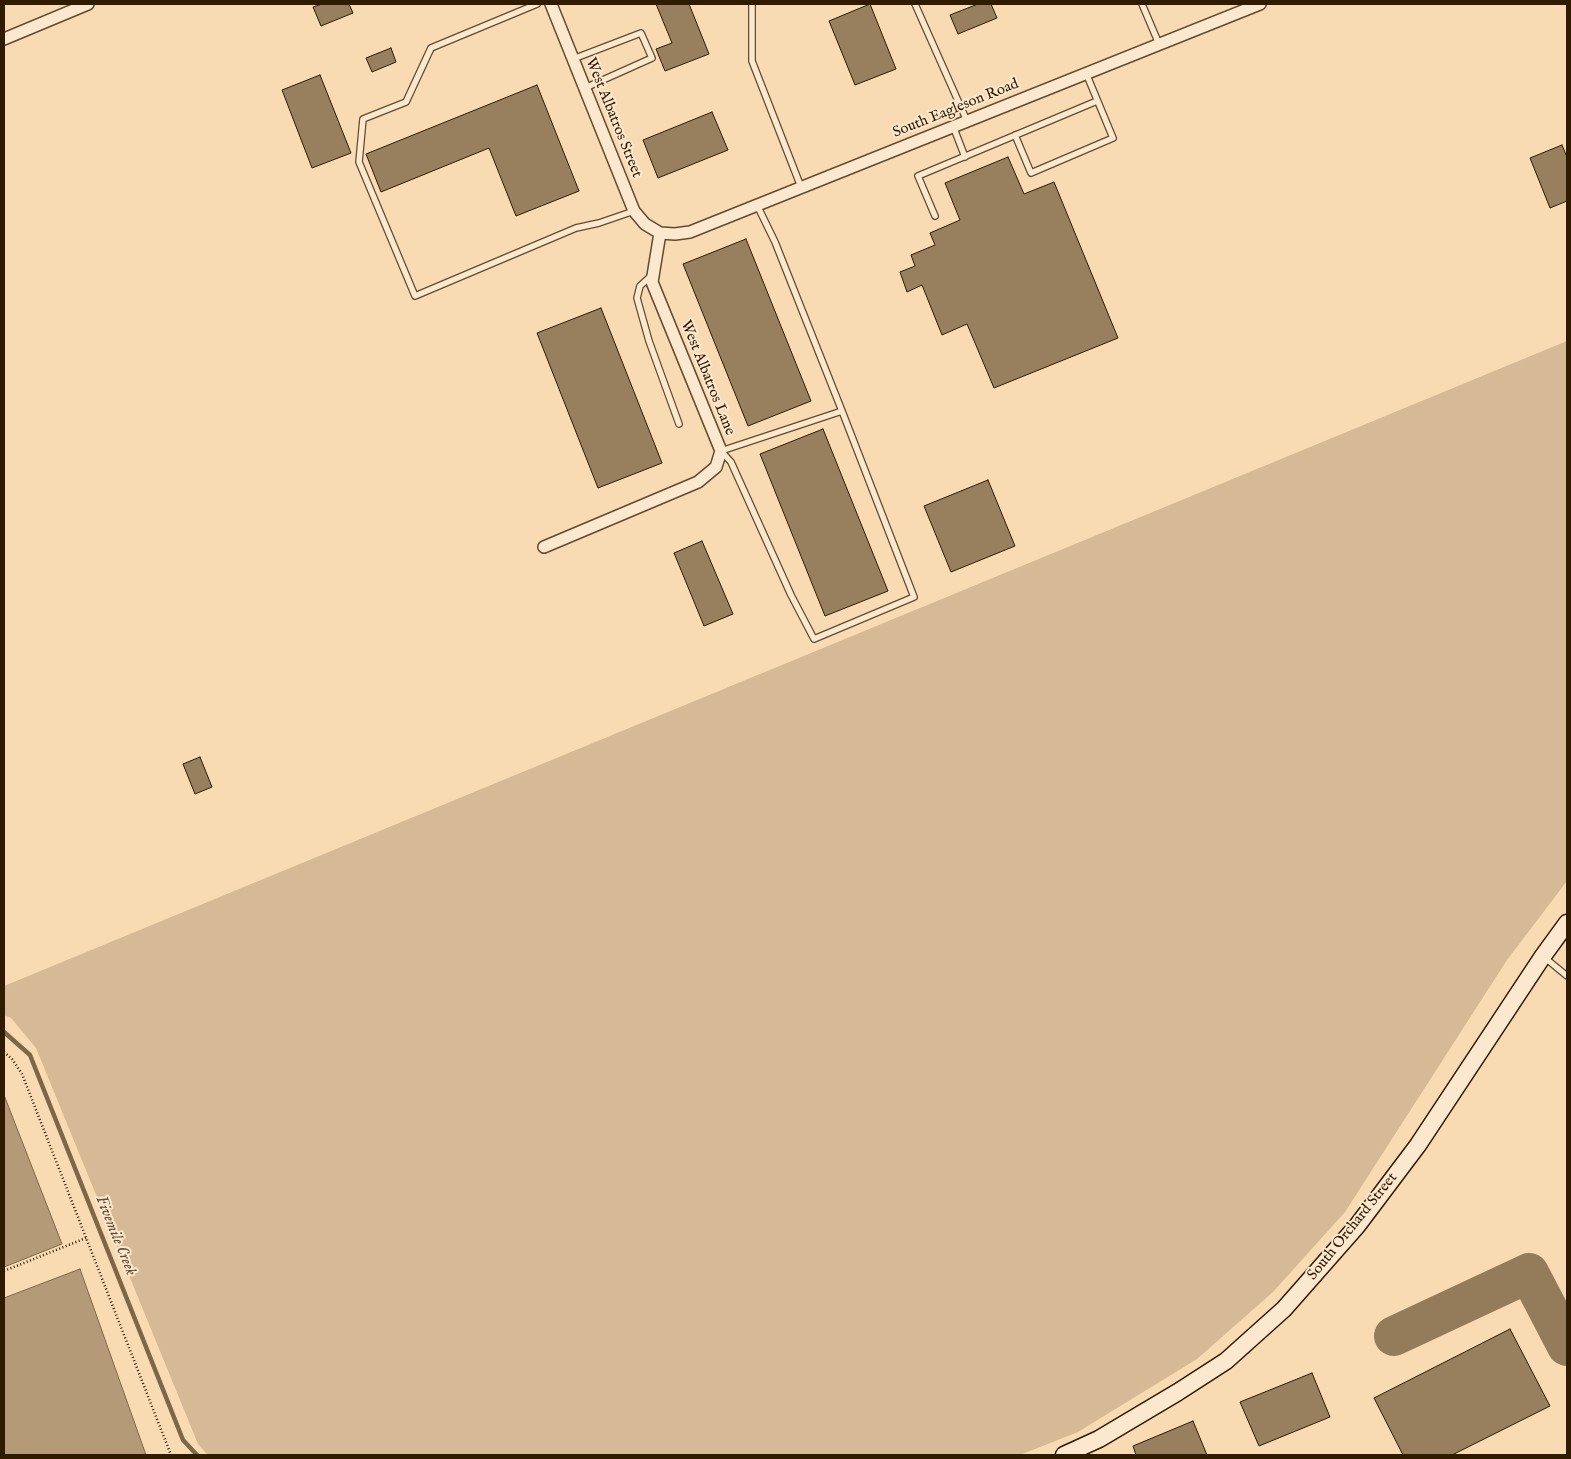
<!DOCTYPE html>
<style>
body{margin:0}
#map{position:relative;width:1571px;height:1459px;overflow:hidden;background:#f9dbb3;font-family:"IM FELL English",serif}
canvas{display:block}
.frame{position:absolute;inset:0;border:5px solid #2e1b00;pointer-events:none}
</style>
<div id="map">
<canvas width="1571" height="1459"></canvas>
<div class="frame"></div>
</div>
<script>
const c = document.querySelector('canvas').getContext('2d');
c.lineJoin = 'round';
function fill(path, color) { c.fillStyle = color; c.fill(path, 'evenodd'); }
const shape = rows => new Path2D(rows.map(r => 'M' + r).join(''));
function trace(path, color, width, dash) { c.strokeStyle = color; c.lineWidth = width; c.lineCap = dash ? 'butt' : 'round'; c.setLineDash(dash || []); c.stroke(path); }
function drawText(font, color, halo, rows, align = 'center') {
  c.font = font + ' "IM FELL English",serif'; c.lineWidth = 4; c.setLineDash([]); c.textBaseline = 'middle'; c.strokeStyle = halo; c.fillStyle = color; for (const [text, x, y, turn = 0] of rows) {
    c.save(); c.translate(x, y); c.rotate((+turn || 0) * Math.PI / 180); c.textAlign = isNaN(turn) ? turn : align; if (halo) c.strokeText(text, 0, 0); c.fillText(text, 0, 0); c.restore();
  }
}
fill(shape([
 [1567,341,1567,881,1507,960,1345,1212,1273,1292,1197,1359,1078,1432,1020,1455,208,1455,198,1444,36,1048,11,1018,4,1015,4,986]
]), '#d6ba95');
const water = shape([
 [4,1095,62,1244,4,1267,4,1095],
 [80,1269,146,1455,4,1455,4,1298,80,1269]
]);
fill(water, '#b49a76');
trace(water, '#7e6747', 1);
trace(shape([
 [4,1032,30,1055,183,1440,197,1455]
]), '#7e6747', 4.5);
trace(shape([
 [1394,1336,1529,1273,1567,1346]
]), '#947b5a', 40);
const building = shape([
 [322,4,349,4,353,13,321,26,313,7,322,4],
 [656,4,689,4,709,54,665,71,656,49,672,43,656,4],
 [870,4,896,69,855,85,829,21,870,4],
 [978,4,991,4,997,18,958,34,950,15,978,4],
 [391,48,396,62,372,72,366,58,391,48],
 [320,75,351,153,312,168,282,90,320,75],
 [537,85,579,191,516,216,489,148,381,192,366,154,537,85],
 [712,112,728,150,658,178,643,140,712,112],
 [1562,145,1567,157,1567,201,1550,208,1530,158,1562,145],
 [1008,157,1024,194,1054,182,1118,338,994,388,967,324,942,335,922,285,907,292,900,272,915,266,911,255,935,245,930,233,960,220,945,183,1008,157],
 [746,239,811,401,748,426,683,264,746,239],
 [601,308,662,463,598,488,537,333,601,308],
 [823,429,888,591,825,616,760,454,823,429],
 [988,480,1015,546,951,572,924,506,988,480],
 [702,541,733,614,704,626,674,553,702,541],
 [200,757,212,787,195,794,183,764,200,757],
 [1510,1329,1550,1406,1452,1455,1403,1455,1374,1398,1510,1329],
 [1312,1373,1330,1417,1259,1446,1240,1402,1312,1373],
 [1193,1421,1207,1455,1136,1455,1133,1446,1193,1421]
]);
fill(building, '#987f5d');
trace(building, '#2e1b00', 1);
const lane = shape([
 [537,4,431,48,406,102,363,119,359,162,415,296,576,228,599,223,634,211],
 [752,4,752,61,801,187],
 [915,4,967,121],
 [1142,4,1159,44],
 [573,59,641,33,652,58,585,88],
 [953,126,965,157],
 [1015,135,1031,173,1113,138,1086,73],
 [757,205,775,242,842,411,914,597,814,639,791,595,731,462,721,451,842,411],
 [935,216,918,176,1097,101],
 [651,276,640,286,637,298,649,341,679,424],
 [1544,957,1567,976]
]);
const street = shape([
 [551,4,634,211,645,224,660,233,675,234,690,232,1260,4],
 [4,39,88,4],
 [544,547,698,482,716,467,721,451,652,282,660,233]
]);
const secondary = shape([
 [1064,1455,1099,1439,1178,1392,1226,1361,1284,1309,1357,1226,1418,1145,1543,956,1567,923]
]);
trace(lane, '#614b2d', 8);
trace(street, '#614b2d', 14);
trace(secondary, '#2e1b00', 19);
trace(shape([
 [4,1052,12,1059,22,1074,171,1455],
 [4,1271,86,1238]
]), '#2e1b00', 2.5, [1, 2.5]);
trace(lane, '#fbe8ce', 5.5);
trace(street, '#fbe8ce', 11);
trace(secondary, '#fbe8ce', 16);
drawText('15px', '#2e1b00', '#fbe8ce', [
 ["South Eagleson Road",956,109,-22],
 ["West Albatros Street",613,118,68],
 ["West Albatros Lane",707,378,68],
 ["South Orchard Street",1353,1227,-51]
]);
drawText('italic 16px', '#644e2f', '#fbe8ce', [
 ["Fivemile Creek",115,1236,68]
]);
</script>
